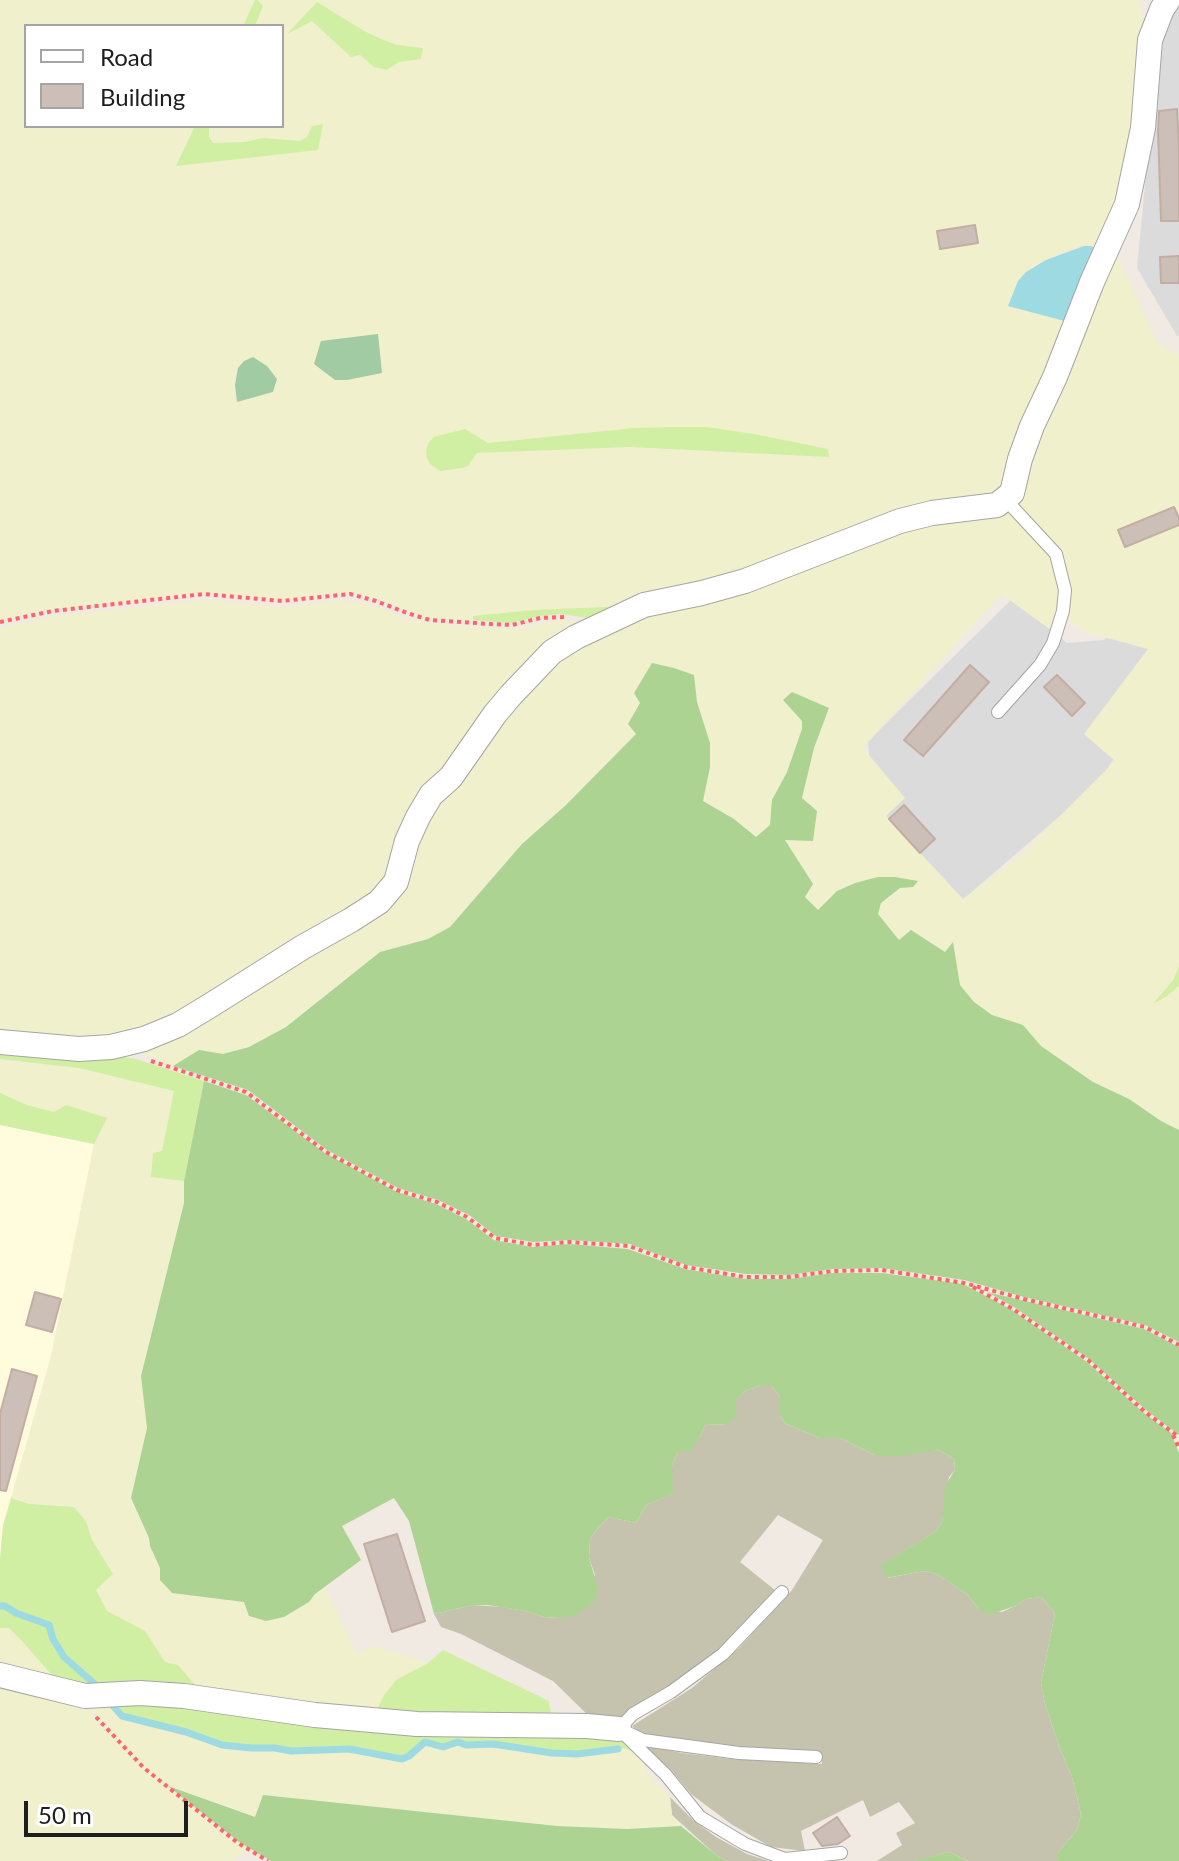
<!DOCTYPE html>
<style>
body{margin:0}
#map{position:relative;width:1179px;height:1861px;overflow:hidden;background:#f0eae3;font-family:Lato,sans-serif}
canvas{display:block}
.legend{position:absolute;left:24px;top:24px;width:260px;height:104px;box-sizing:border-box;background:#fff;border:2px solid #a5a5a5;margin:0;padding:10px 14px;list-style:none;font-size:24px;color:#1e1e1e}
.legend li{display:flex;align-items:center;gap:16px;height:40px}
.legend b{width:40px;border:2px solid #a5a5a5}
.scale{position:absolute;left:24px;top:1801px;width:164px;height:36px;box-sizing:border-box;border:4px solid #1e1e1e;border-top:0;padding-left:10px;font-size:24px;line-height:28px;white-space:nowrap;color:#1e1e1e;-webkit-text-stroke:6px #fff;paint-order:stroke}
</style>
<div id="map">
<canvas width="1179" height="1861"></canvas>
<ul class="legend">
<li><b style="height:10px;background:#fff"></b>Road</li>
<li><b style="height:22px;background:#ccbfb8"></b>Building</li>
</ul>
<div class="scale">50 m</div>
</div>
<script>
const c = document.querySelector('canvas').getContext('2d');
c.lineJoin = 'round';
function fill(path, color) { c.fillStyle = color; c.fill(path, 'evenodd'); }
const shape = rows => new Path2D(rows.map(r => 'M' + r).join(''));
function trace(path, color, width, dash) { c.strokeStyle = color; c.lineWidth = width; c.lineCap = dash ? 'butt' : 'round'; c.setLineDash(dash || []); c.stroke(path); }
fill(shape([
 [1179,0,1179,336,1177,336,1137,268,1148,154,1149,69],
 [1013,598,1067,643,1104,640,1140,605,1179,661,1097,784,959,903,873,816,868,741]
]), '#dcdbdb');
fill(shape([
 [0,1125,94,1144,51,1357,3,1526,0,1559]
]), '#fffbdc');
fill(shape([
 [761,1385,771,1385,780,1397,780,1416,786,1424,820,1438,840,1438,875,1455,939,1450,954,1459,955,1470,949,1477,942,1522,936,1531,882,1565,887,1578,924,1571,937,1574,968,1595,978,1609,1002,1612,1015,1606,1026,1599,1041,1597,1055,1613,1041,1683,1045,1704,1060,1749,1072,1777,1081,1814,1077,1830,1058,1852,1058,1861,968,1861,949,1852,916,1861,877,1861,902,1845,896,1833,915,1823,899,1802,870,1817,863,1800,801,1831,805,1851,771,1847,731,1824,691,1794,672,1771,643,1745,682,1753,731,1759,822,1764,821,1753,719,1745,643,1735,632,1726,692,1688,739,1648,792,1590,823,1540,778,1515,740,1562,775,1590,720,1652,620,1723,595,1722,553,1681,461,1634,441,1627,434,1614,473,1605,502,1607,526,1611,544,1617,558,1618,595,1575,589,1558,590,1539,598,1528,609,1517,636,1523,646,1505,672,1494,672,1465,678,1452,700,1437,705,1425,726,1424,735,1400,745,1391],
 [670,1797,693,1820,716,1837,747,1854,769,1861,728,1861,716,1855,672,1815]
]), '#c5c3ad');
fill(shape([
 [0,0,255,0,243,26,26,26,26,126,195,126,176,165,318,149,307,137,300,141,263,138,245,142,213,143,209,137,209,126,282,126,282,26,255,26,262,7,258,0,1139,0,1147,40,1140,129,1102,251,1084,246,1060,253,1034,266,1018,281,1072,323,1001,492,837,539,629,606,534,610,473,616,473,620,430,618,407,611,377,598,351,592,282,599,204,592,53,609,0,620],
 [331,9,364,32,381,39,397,45,422,48,421,59,399,62,387,70,360,55,350,57,312,21],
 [244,361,273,373,277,379,273,391,238,402,236,375,238,368],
 [707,427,827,449,816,457,630,447,477,453,468,466,462,468,440,471,430,464,427,458,426,450,434,437,448,435,455,431,474,433,481,440,487,443,634,428],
 [1110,256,1119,260,1157,342,1175,354,1179,353,1179,966,1174,979,1165,988,1167,996,1179,986,1179,1130,1161,1121,1129,1099,1093,1082,1041,1046,1023,1025,992,1015,974,1002,960,986,952,943,945,952,899,941,877,914,881,903,900,888,895,877,878,877,855,883,837,891,817,911,805,897,813,884,784,840,813,840,802,798,814,748,829,708,784,700,803,721,802,729,787,772,772,800,770,825,756,837,734,819,703,801,710,743,697,702,694,675,640,703,636,734,566,805,522,844,450,927,428,939,380,952,286,1027,249,1047,223,1054,199,1051,173,1066,129,1048,355,923,419,828,536,674,594,631,927,520,1003,507,1053,556,1060,584,1056,611,1051,630,1001,594,863,748,905,798,886,816,963,899,1022,854,1115,761,1084,734,1148,649,1085,632,1065,618,1070,595,1070,580,1063,557,1059,550,1013,501],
 [204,600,284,607,337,600,371,605,405,618,430,623,512,629,560,620,590,624,519,678,386,885,323,934,131,1037,0,1037,0,628,54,616],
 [0,1059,79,1068,174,1091,162,1151,152,1177,184,1181,184,1203,141,1376,147,1428,131,1498,149,1538,150,1546,160,1568,160,1580,172,1593,245,1602,266,1621,285,1617,309,1602,315,1594,326,1588,357,1654,374,1646,428,1663,396,1680,376,1712,199,1690,188,1677,165,1662,145,1631,107,1612,96,1590,113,1574,92,1540,86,1521,75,1507,29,1504,11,1498,51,1356,94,1144,107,1118,66,1106,54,1112,27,1105,0,1093],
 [0,1628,9,1628,22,1641,63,1688,0,1671],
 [0,1683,86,1706,99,1724,143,1769,237,1844,247,1849,233,1861,0,1861],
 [110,1701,113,1710,121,1718,186,1733,222,1746,251,1750,275,1750,291,1753,349,1750,402,1760,410,1757,425,1744,443,1748,458,1744,466,1746,493,1746,577,1756,624,1749,641,1753,645,1770,670,1797,672,1815,681,1826,627,1829,557,1826,264,1795,255,1817,168,1786,145,1767,101,1722,88,1705]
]), '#f1f0cc');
fill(shape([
 [255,0,258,0,263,6,255,26,243,26],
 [317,2,364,31,381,39,397,45,423,48,421,59,399,62,387,70,374,67,360,55,351,57,312,21,287,34],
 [323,124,318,150,176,166,195,126,209,126,209,137,213,143,245,142,263,138,300,141,307,137,312,126],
 [671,427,707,427,754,434,828,449,829,457,630,447,477,453,468,466,462,468,440,471,430,464,427,458,426,450,429,442,434,437,465,429,488,443,634,428],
 [629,606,597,619,560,614,540,616,512,623,473,620,473,616,534,610],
 [1179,966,1179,986,1167,996,1153,1004,1174,979],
 [0,1046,101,1053,136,1059,204,1081,184,1181,151,1177,153,1153,162,1151,174,1091,79,1068,0,1059],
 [0,1093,27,1105,54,1112,66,1105,107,1118,94,1144,0,1125],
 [11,1498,29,1504,74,1507,86,1521,92,1540,113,1574,96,1590,107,1611,145,1631,165,1662,178,1665,199,1690,376,1712,383,1697,396,1680,428,1663,443,1650,549,1701,552,1720,548,1724,537,1726,424,1720,286,1707,166,1689,129,1686,105,1689,66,1656,56,1638,51,1624,18,1610,5,1603,0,1603,0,1559,3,1526],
 [0,1608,4,1608,15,1615,47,1627,51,1640,63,1659,97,1689,63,1688,22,1641,9,1628,0,1628],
 [110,1701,619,1732,641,1753,618,1747,577,1753,552,1751,493,1742,466,1743,458,1740,443,1745,425,1740,408,1754,401,1757,349,1747,292,1749,275,1746,251,1747,223,1743,187,1730,123,1715]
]), '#d0efa3');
fill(shape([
 [652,663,674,668,694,675,697,702,710,743,710,767,703,801,734,819,756,837,770,825,772,800,787,772,802,729,802,721,783,700,792,692,829,708,814,748,802,798,817,811,813,841,785,840,813,884,805,897,818,910,837,891,855,883,878,877,895,877,918,881,913,887,900,888,881,903,878,914,899,940,911,930,945,952,953,942,960,985,974,1002,992,1015,1023,1025,1041,1046,1093,1082,1129,1099,1161,1121,1179,1130,1179,1342,1145,1325,1024,1297,964,1280,882,1268,833,1269,789,1275,746,1274,686,1265,630,1244,570,1240,533,1242,496,1236,469,1215,438,1200,398,1188,327,1150,248,1090,173,1066,199,1050,223,1054,249,1047,286,1027,380,952,428,939,450,927,522,844,566,805,636,734,628,724,640,703,634,693],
 [204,1081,246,1095,325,1153,397,1192,436,1204,466,1219,494,1240,532,1247,570,1244,628,1249,685,1269,745,1279,789,1279,833,1273,882,1273,963,1284,1012,1310,1087,1362,1144,1413,1171,1433,1179,1453,1179,1861,1058,1861,1058,1852,1077,1830,1081,1814,1072,1777,1060,1749,1045,1704,1041,1683,1055,1613,1041,1597,1026,1599,1015,1606,989,1615,978,1609,968,1595,937,1574,924,1571,886,1578,881,1565,936,1531,942,1522,945,1486,955,1470,954,1459,939,1450,895,1457,875,1455,840,1438,820,1438,786,1424,780,1416,780,1397,771,1385,761,1385,745,1391,735,1401,737,1417,727,1424,705,1425,700,1437,690,1451,678,1452,672,1465,673,1494,646,1505,636,1523,609,1517,598,1528,590,1539,589,1558,598,1588,595,1601,577,1615,558,1618,544,1617,526,1611,487,1605,473,1605,434,1614,409,1521,394,1498,342,1526,361,1560,315,1594,309,1602,284,1617,266,1621,249,1616,244,1602,172,1593,160,1580,160,1568,150,1546,149,1538,131,1498,147,1428,141,1376,184,1203,184,1181],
 [987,1292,1144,1329,1179,1347,1179,1435,1146,1410,1089,1359,1014,1307],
 [168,1786,255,1817,263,1795,557,1826,627,1829,681,1826,716,1855,728,1861,271,1861,239,1842],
 [949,1852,968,1861,916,1861,918,1860]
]), '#add393');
fill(shape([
 [378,334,382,373,347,380,335,380,314,364,321,341],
 [253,357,267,366,277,379,273,392,237,402,235,385,238,368,244,361]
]), '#a1cba3');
fill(shape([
 [1084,246,1091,246,1102,251,1072,323,1008,306,1018,281,1026,272,1046,260]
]), '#9edae2');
trace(shape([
 [0,1606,5,1606,16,1613,49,1625,53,1639,64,1657,98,1687],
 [114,1707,122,1716,186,1732,222,1745,251,1748,275,1748,291,1751,349,1749,402,1759,409,1756,425,1742,443,1747,458,1742,466,1745,493,1744,552,1753,577,1754,618,1749]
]), '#9edae2', 7);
const building = shape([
 [1177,109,1179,150,1179,221,1161,221,1158,131,1159,111,1177,109],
 [975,225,978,243,940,249,937,231,975,225],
 [1179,256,1179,283,1161,283,1160,257,1179,256],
 [1174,507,1179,518,1179,525,1125,547,1118,530,1174,507],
 [970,665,989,682,923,756,904,740,970,665],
 [1057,675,1085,703,1072,716,1044,687,1057,675],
 [904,805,935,839,920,853,889,819,904,805],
 [35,1292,61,1299,52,1332,26,1325,35,1292],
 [12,1369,37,1376,6,1491,0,1490,0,1414,12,1369],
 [397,1534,425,1621,392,1632,364,1544,397,1534],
 [837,1817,850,1836,838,1844,822,1846,813,1833,837,1817]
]);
fill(building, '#ccbfb8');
trace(building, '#c3aea3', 2);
const service = shape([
 [998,712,1040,665,1053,643,1063,611,1065,590,1056,554,1005,499],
 [619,1729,666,1775,700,1817,745,1844,785,1859,841,1853],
 [619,1729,633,1714,671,1692,723,1654,782,1592],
 [626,1732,643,1740,739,1753,816,1757]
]);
const minor = shape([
 [0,1042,79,1049,111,1047,144,1039,178,1025,211,1005,303,947,351,920,379,902,396,882,407,841,418,817,431,795,451,777,495,714,511,695,552,652,576,637,644,605,702,593,745,581,900,521,932,513,997,505,1012,493,1020,459,1032,426,1055,377,1092,282,1127,204,1143,128,1150,40,1162,9,1168,0],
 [0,1675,85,1696,140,1693,184,1696,315,1715,417,1724,587,1726,619,1729]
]);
trace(service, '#a5a5a5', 14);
trace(minor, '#a5a5a5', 26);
trace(shape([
 [0,622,53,611,204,594,282,601,350,594,376,601,407,613,430,620,490,624,512,625,540,618,565,617],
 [151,1061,246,1092,326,1152,397,1190,437,1202,467,1217,495,1238,533,1245,570,1242,629,1246,686,1267,745,1277,789,1277,833,1271,882,1270,964,1283,1024,1299,1145,1327,1179,1345],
 [973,1287,1013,1309,1088,1360,1145,1412,1179,1437],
 [1173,1435,1179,1448],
 [96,1717,144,1768,238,1843,268,1861]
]), '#ff6564', 4, [4, 4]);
trace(service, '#fff', 12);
trace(minor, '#fff', 24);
</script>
